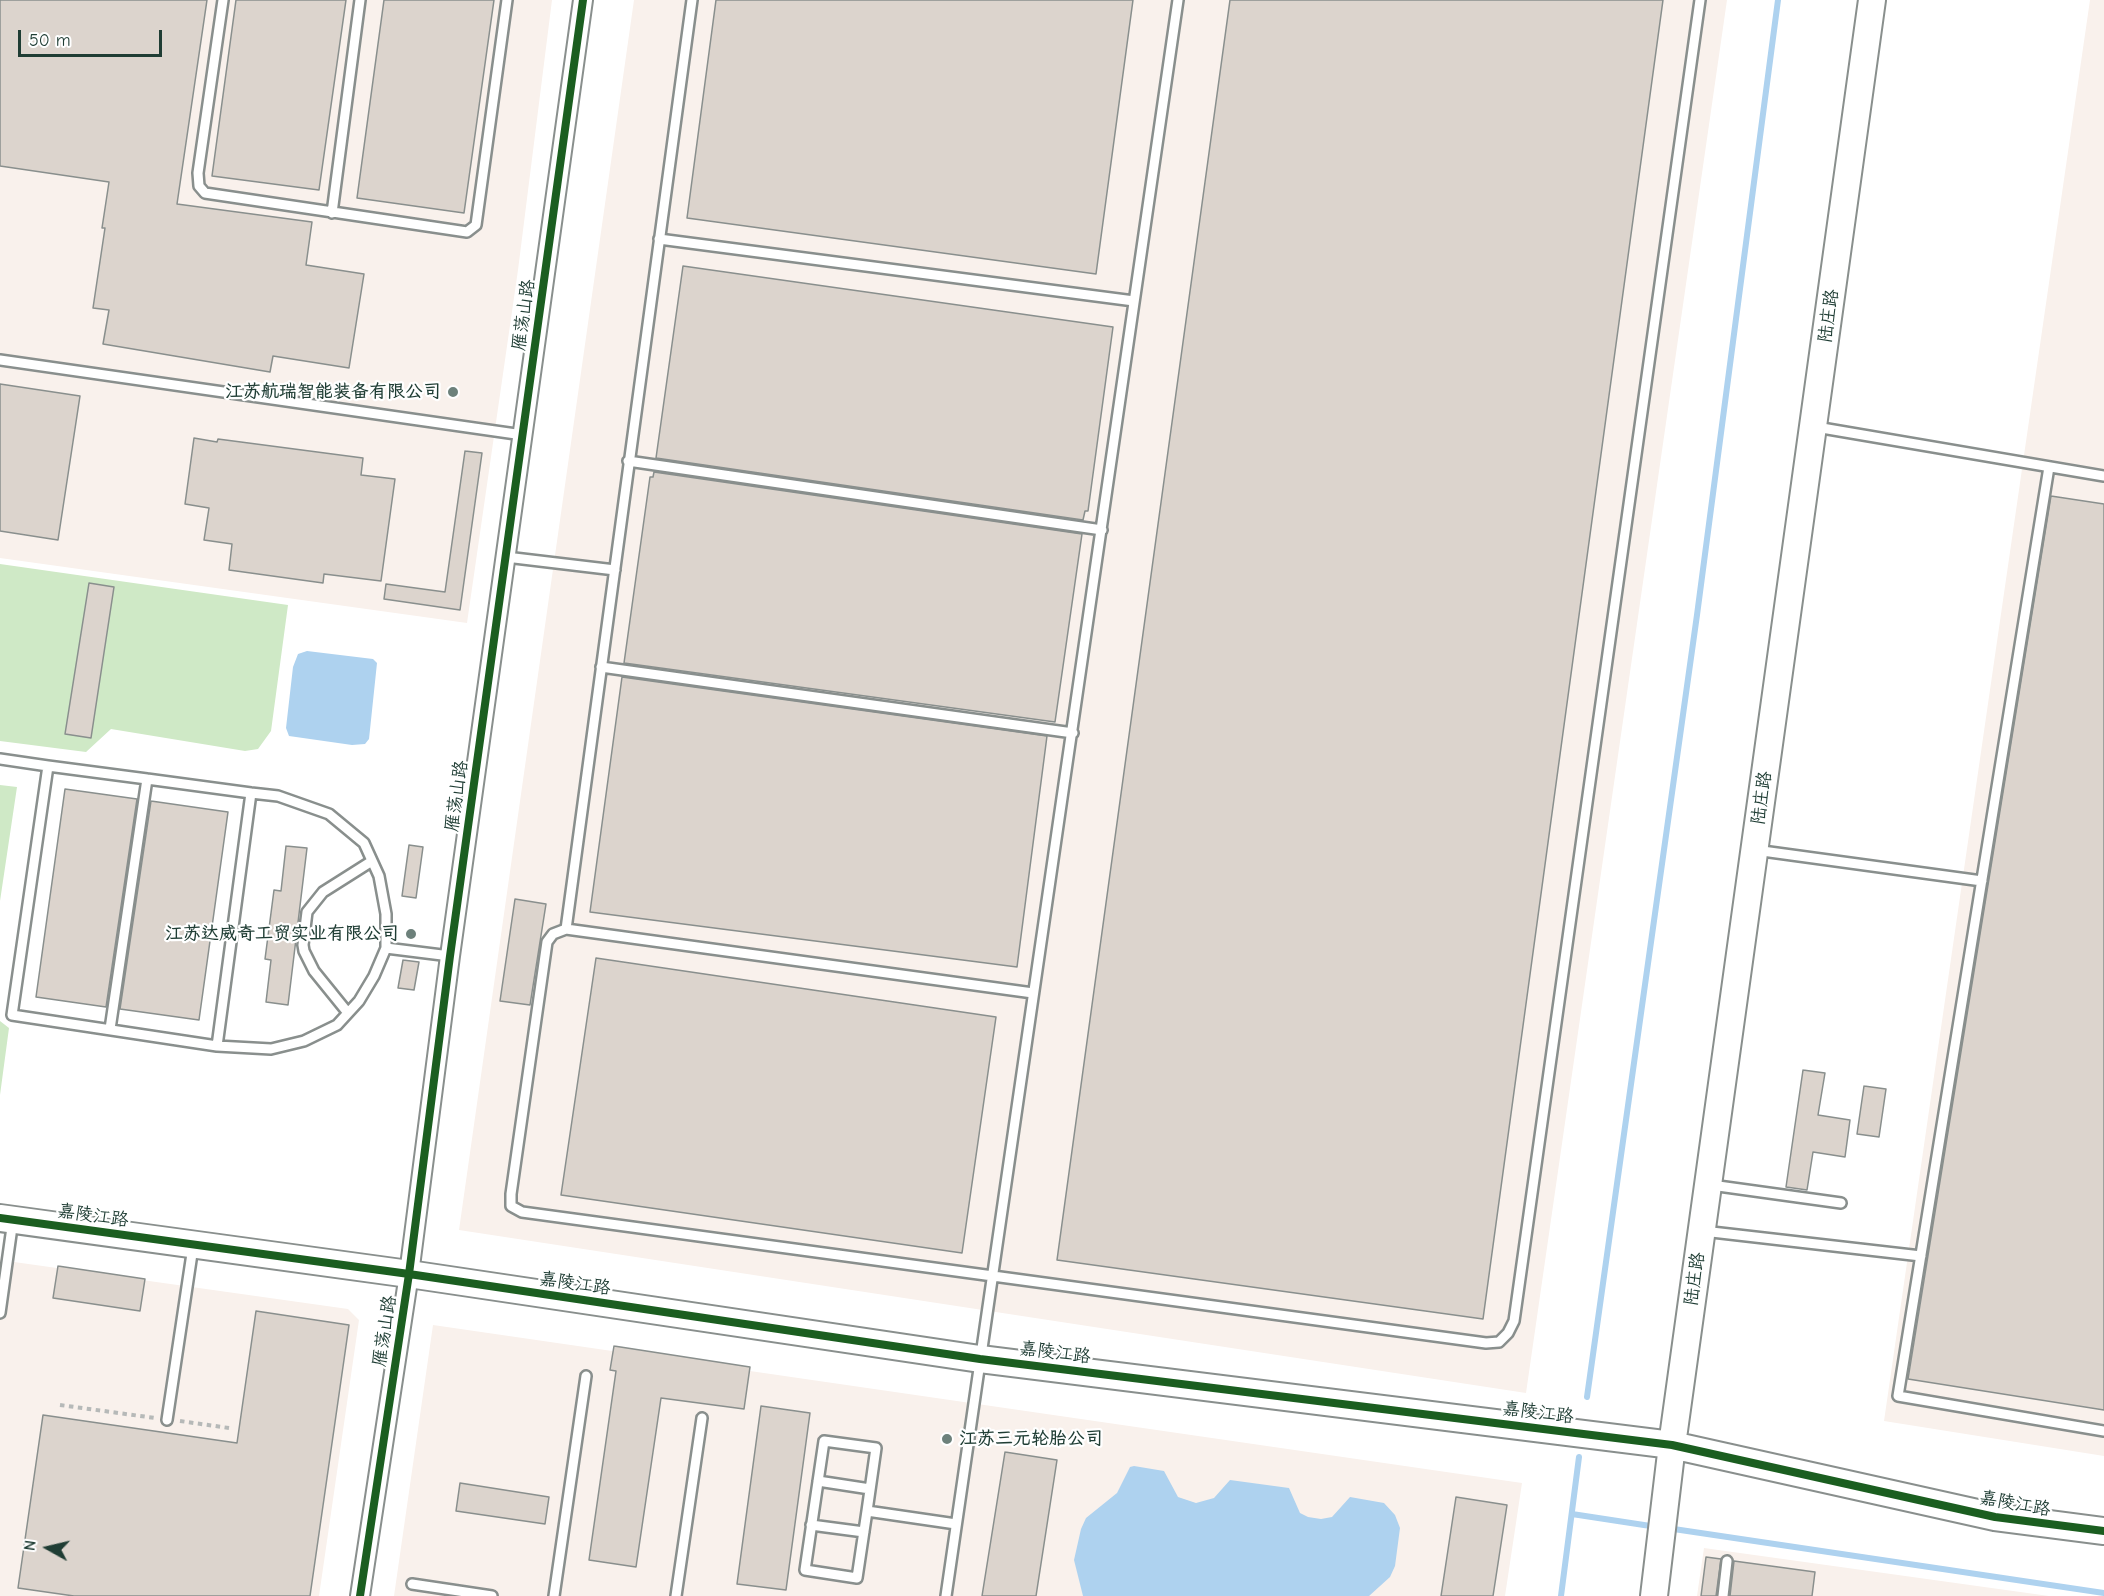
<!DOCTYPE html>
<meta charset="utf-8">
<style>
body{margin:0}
#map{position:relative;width:2104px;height:1596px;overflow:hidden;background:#fff;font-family:"Comic Neue",sans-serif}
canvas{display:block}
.north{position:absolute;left:18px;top:1518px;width:60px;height:60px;-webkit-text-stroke:4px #fff;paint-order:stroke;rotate:278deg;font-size:16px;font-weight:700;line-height:24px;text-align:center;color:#1f3d34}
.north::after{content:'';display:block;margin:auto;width:21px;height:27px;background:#1f3d34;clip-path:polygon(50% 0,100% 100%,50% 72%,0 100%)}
.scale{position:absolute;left:18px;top:30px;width:144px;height:27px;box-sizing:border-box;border:3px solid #1f3d34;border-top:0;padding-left:8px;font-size:18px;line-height:21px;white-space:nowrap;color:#1f3d34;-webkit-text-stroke:4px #fff;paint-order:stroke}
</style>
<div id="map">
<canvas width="2104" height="1596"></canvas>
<div class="north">N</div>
<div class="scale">50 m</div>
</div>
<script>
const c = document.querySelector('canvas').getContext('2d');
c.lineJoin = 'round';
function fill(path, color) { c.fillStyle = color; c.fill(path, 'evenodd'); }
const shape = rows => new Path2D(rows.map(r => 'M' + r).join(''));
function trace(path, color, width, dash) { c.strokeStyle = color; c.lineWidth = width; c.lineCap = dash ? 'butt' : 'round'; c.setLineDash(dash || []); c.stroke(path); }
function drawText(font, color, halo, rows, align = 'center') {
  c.font = font + ' "Comic Neue","LXGW WenKai TC",sans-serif'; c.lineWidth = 4.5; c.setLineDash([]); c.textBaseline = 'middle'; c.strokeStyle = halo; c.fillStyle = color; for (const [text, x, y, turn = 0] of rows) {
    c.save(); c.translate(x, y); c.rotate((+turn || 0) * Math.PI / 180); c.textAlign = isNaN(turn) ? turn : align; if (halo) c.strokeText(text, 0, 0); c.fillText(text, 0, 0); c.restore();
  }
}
fill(shape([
 [0,0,552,0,518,270,467,623,0,558],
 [634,0,1727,0,1526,1393,459,1230],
 [2090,0,2104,0,2104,1456,1884,1421],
 [0,1260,348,1309,359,1320,319,1596,0,1596],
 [433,1325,1522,1483,1505,1596,394,1596],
 [1704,1548,2049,1596,1697,1596]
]), '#f9f1ec');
fill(shape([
 [0,564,288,605,271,731,258,749,245,751,111,729,86,752,0,741],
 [0,785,17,787,0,901],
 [0,1021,9,1028,0,1095]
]), '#cfe9c6');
fill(shape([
 [307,651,373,659,377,663,369,739,365,744,352,745,289,736,286,728,293,667,298,654],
 [1134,1466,1164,1471,1178,1497,1196,1503,1214,1498,1230,1480,1289,1488,1300,1513,1308,1517,1321,1519,1332,1517,1350,1497,1384,1503,1395,1515,1400,1528,1395,1566,1390,1577,1369,1596,1083,1596,1074,1560,1081,1529,1086,1518,1117,1493,1130,1467]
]), '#aed2ef');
trace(shape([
 [1587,1397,1697,615,1778,0],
 [1572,1514,1657,1527],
 [1667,1528,2104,1593],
 [1561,1596,1579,1457]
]), '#aed2ef', 6);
const building = shape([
 [0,0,207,0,177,204,312,222,306,265,364,274,349,368,273,356,270,372,103,344,109,310,93,308,105,228,102,228,109,182,0,166,0,0],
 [236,0,346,0,319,190,212,176,236,0],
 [384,0,494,0,464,213,357,198,384,0],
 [716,0,1133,0,1096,274,687,218,716,0],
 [1230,0,1663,0,1483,1319,1057,1260,1230,0],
 [683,266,1113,327,1088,511,1085,511,1083,520,656,458,683,266],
 [0,384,80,396,58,540,0,531,0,384],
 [194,438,217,442,218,439,363,458,361,475,395,479,381,581,324,574,323,583,229,570,232,544,204,540,209,508,185,504,194,438],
 [465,451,482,453,460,610,384,599,386,584,445,592,465,451],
 [654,472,1082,534,1055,722,624,663,650,477,653,477,654,472],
 [2051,496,2104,504,2104,1410,1908,1379,2051,496],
 [89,583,114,587,91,738,65,734,89,583],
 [622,677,1047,736,1017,967,590,912,622,677],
 [65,789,137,799,106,1007,36,997,65,789],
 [151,801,228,812,199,1020,120,1009,151,801],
 [409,845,423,847,416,898,402,896,409,845],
 [286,846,307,848,288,1005,266,1002,271,960,265,959,274,890,281,891,286,846],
 [515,899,546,904,530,1005,500,1001,515,899],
 [596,958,996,1017,962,1253,561,1195,596,958],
 [403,960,419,962,414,990,398,988,403,960],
 [1803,1070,1825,1073,1818,1115,1850,1120,1845,1157,1813,1152,1807,1190,1786,1187,1803,1070],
 [1864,1086,1886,1089,1879,1137,1857,1134,1864,1086],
 [58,1266,145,1279,140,1311,53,1298,58,1266],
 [256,1311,349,1325,310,1596,74,1596,18,1588,43,1415,237,1443,256,1311],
 [614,1346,750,1367,744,1409,661,1398,636,1567,589,1560,616,1371,610,1370,614,1346],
 [761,1406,810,1413,786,1590,737,1584,761,1406],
 [1005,1452,1057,1460,1036,1596,982,1596,1005,1452],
 [460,1483,549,1497,545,1524,456,1511,460,1483],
 [1456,1497,1507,1505,1493,1596,1441,1596,1456,1497],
 [1706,1557,1721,1559,1716,1596,1701,1596,1706,1557],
 [1734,1561,1815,1572,1812,1596,1730,1596,1734,1561]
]);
fill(building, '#dcd4cd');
trace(building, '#898f8d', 1.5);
const lane = shape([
 [223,0,198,173,199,186,205,193,467,232,476,225,507,0],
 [332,213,360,0],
 [659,239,1134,301],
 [0,360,523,435],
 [1816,427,2104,476],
 [628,461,1102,530],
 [2049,467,1898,1396,2104,1431],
 [506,557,615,570],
 [601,667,1073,733],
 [0,759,48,766,147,779,251,793,278,796,329,814,364,843,379,876,386,914,386,948,374,976,359,1001,337,1025,304,1041,271,1049,217,1046,12,1015,48,766],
 [1755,850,1982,881],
 [566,929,692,0],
 [386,948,450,956],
 [1033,993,566,929,553,934,547,942,511,1194,511,1206,522,1212,1486,1343,1499,1342,1508,1333,1514,1321,1700,0],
 [348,1013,314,971,304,951,303,945,307,912,323,892,372,861],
 [110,1029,147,779],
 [217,1046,251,793],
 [1711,1185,1841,1203],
 [1703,1231,1921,1256],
 [0,1313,13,1220],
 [167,1420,193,1247],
 [818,1481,870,1489],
 [867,1511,857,1578,805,1570,824,1441,876,1448,867,1511,956,1524],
 [811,1525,864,1532],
 [412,1584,492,1596],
 [554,1596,586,1376],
 [676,1596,702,1418],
 [946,1596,1178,0],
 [1723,1596,1727,1561]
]);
const street = shape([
 [360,1596,409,1274,450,956,583,0]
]);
const secondary = shape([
 [0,1218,409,1274,980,1359,1672,1445,1995,1517,2104,1531],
 [1654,1596,1672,1445,1872,0]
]);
trace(lane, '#898f8d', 14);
trace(street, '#898f8d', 22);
trace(secondary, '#898f8d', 30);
trace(shape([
 [60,1405,155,1418],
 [180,1421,229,1428]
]), '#b6b9b8', 4, [4.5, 4.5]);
trace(lane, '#fff', 9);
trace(street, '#fff', 18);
trace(secondary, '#fff', 26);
trace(shape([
 [0,1218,409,1274,980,1359,1672,1445,1995,1517,2104,1531],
 [360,1596,409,1274,450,956,583,0]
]), '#1b5e20', 8);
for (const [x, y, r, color] of [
 [453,392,6,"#6d817b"],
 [411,934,6,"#6d817b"],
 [947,1439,6,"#6d817b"]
]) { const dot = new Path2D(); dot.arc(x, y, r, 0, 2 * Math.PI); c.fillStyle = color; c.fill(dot); trace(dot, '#fff', 2); }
drawText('18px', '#1f3d34', '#fff', [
 ["雁荡山路",524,315,-82],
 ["陆庄路",1829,316,-82],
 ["雁荡山路",457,796,-82],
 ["陆庄路",1762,798,-82],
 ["嘉陵江路",93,1216,8],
 ["陆庄路",1695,1279,-82],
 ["嘉陵江路",575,1284,8],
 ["雁荡山路",385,1331,-81],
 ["嘉陵江路",1055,1353,7],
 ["嘉陵江路",1538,1413,7],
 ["嘉陵江路",2015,1504,10]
]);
drawText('bold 18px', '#1f3d34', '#fff', [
 ["江苏航瑞智能装备有限公司",441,392],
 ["江苏达威奇工贸实业有限公司",399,934],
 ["江苏三元轮胎公司",959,1439,"left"]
], 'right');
</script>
